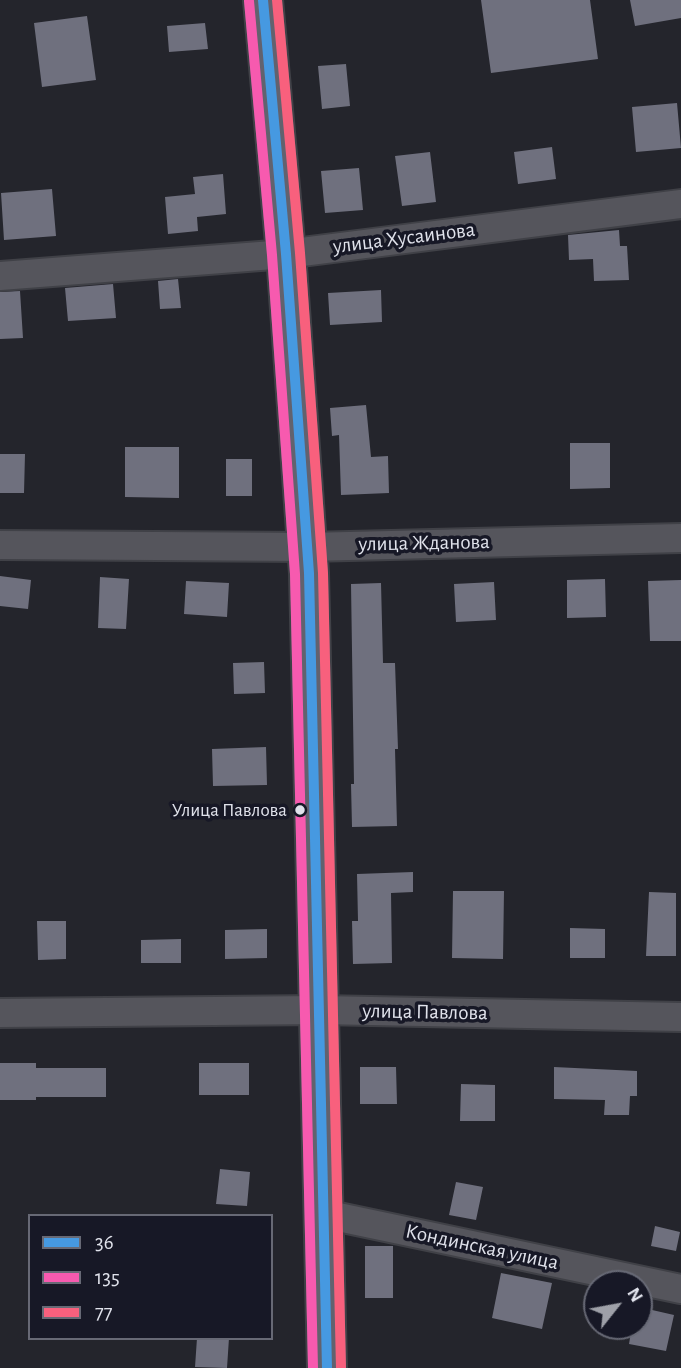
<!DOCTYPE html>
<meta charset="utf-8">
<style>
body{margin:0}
#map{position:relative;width:681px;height:1368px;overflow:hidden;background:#24252c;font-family:"Alegreya Sans",sans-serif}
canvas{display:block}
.legend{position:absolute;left:28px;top:1214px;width:245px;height:126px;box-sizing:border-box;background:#171826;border:2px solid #676975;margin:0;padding:9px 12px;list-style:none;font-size:21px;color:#e0e2eb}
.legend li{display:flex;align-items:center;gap:14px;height:35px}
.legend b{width:35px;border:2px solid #676975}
.north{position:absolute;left:583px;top:1270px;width:70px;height:70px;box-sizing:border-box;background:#171826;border:2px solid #676975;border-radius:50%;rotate:59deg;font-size:19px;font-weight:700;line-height:28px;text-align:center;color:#e0e2eb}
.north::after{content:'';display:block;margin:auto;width:24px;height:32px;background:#9ea0a8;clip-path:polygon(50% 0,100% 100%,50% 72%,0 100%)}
</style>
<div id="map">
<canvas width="681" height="1368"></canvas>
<ul class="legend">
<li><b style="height:9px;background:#4699e1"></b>36</li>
<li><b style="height:9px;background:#f75aaf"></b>135</li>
<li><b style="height:9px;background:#f8607d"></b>77</li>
</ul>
<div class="north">N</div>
</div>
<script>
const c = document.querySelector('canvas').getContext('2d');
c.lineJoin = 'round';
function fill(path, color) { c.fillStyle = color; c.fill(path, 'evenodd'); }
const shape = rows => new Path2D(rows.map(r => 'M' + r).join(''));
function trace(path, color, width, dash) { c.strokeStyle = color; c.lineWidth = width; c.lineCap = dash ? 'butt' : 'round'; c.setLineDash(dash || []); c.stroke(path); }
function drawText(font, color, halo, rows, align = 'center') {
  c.font = font + ' "Alegreya Sans",sans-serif'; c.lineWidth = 7; c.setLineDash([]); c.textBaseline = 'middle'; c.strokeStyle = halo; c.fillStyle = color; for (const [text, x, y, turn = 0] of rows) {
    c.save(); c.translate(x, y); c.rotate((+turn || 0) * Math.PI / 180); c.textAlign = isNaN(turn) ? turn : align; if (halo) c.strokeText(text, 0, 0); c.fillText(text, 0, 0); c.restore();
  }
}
fill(shape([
 [481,0,590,0,598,59,491,73],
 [630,0,681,0,681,18,635,26],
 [87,16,96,80,42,87,34,23],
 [205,23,208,49,169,52,167,26],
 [346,64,350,106,322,109,318,66],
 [677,103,681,148,636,152,632,107],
 [552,147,556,179,518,184,514,152],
 [430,152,436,202,402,206,395,156],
 [359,168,363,210,325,213,321,171],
 [223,174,226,214,197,217,198,231,168,234,165,197,195,194,193,177],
 [52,189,56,236,4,240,1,193],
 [619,230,620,246,627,246,629,280,594,281,593,259,569,260,568,235],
 [178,279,181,308,160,309,158,281],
 [113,284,116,318,68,321,65,288],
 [381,290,382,322,330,325,328,293],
 [20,291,23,338,0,339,0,292],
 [366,405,371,457,388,456,389,493,341,495,339,435,332,436,330,408],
 [570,443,610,443,610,488,570,489],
 [125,447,179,447,179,498,125,497],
 [0,454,25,454,24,493,0,493],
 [226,459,252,459,252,496,226,496],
 [0,576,31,580,28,609,0,606],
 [100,577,129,579,126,629,98,628],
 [605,579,606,617,567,618,567,580],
 [681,580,681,641,650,641,648,581],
 [186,581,229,583,227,617,184,614],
 [494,582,496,620,456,622,454,584],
 [381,583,383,663,395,663,398,749,395,749,397,826,352,827,351,784,354,784,351,584],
 [264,662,265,693,234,694,233,663],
 [266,747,267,785,213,786,212,749],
 [413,872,413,892,391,893,392,963,353,964,352,921,358,921,357,874],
 [453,891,504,891,503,959,452,958],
 [649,892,676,893,676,956,646,956],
 [37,921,66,921,66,959,38,960],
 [570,928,605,929,605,958,570,958],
 [267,929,267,958,225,959,225,930],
 [181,939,181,963,141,963,141,940],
 [0,1063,36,1063,36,1068,106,1068,106,1097,36,1097,36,1100,0,1100],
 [199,1063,249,1063,249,1095,199,1095],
 [360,1067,396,1067,397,1104,360,1104],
 [554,1067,637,1071,637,1096,630,1096,629,1115,604,1115,605,1100,554,1099],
 [461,1084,495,1085,495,1121,460,1121],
 [220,1169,250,1172,247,1206,216,1204],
 [456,1182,483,1187,476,1220,449,1215],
 [655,1226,680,1232,676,1251,651,1246],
 [365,1246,393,1246,393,1298,365,1298],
 [501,1273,552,1283,542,1329,492,1318],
 [639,1307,674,1315,666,1351,629,1344,632,1326,639,1326],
 [197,1338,229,1338,227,1368,195,1367]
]), '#6f707e');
const minor = shape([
 [0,276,286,254,681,204],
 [0,545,308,547,681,538],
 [0,1013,320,1010,681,1017],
 [324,1214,681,1289]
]);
const primary = shape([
 [263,0,286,254,309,573,327,1368]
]);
trace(minor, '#404147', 32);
trace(primary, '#404147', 42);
trace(minor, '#55555c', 28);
trace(primary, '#62626e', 38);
trace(shape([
 [263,0,286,254,309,573,327,1368]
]), '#4699e1', 10);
trace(shape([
 [249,1,272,255,295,574,313,1368]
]), '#f75aaf', 10);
trace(shape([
 [277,0,300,253,323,573,341,1368]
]), '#f8607d', 10);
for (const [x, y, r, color] of [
 [300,810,6,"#e0e2eb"]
]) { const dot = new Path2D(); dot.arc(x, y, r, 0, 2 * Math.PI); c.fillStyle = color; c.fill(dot); trace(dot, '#171826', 2.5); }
drawText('19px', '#e0e2eb', '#171826', [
 ["Улица Павлова",287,810]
], 'right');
drawText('21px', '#e0e2eb', '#171826', [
 ["улица Хусаинова",404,238,-7],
 ["улица Жданова",424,543,-1],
 ["улица Павлова",425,1012,1],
 ["Кондинская улица",482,1247,12]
]);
</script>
